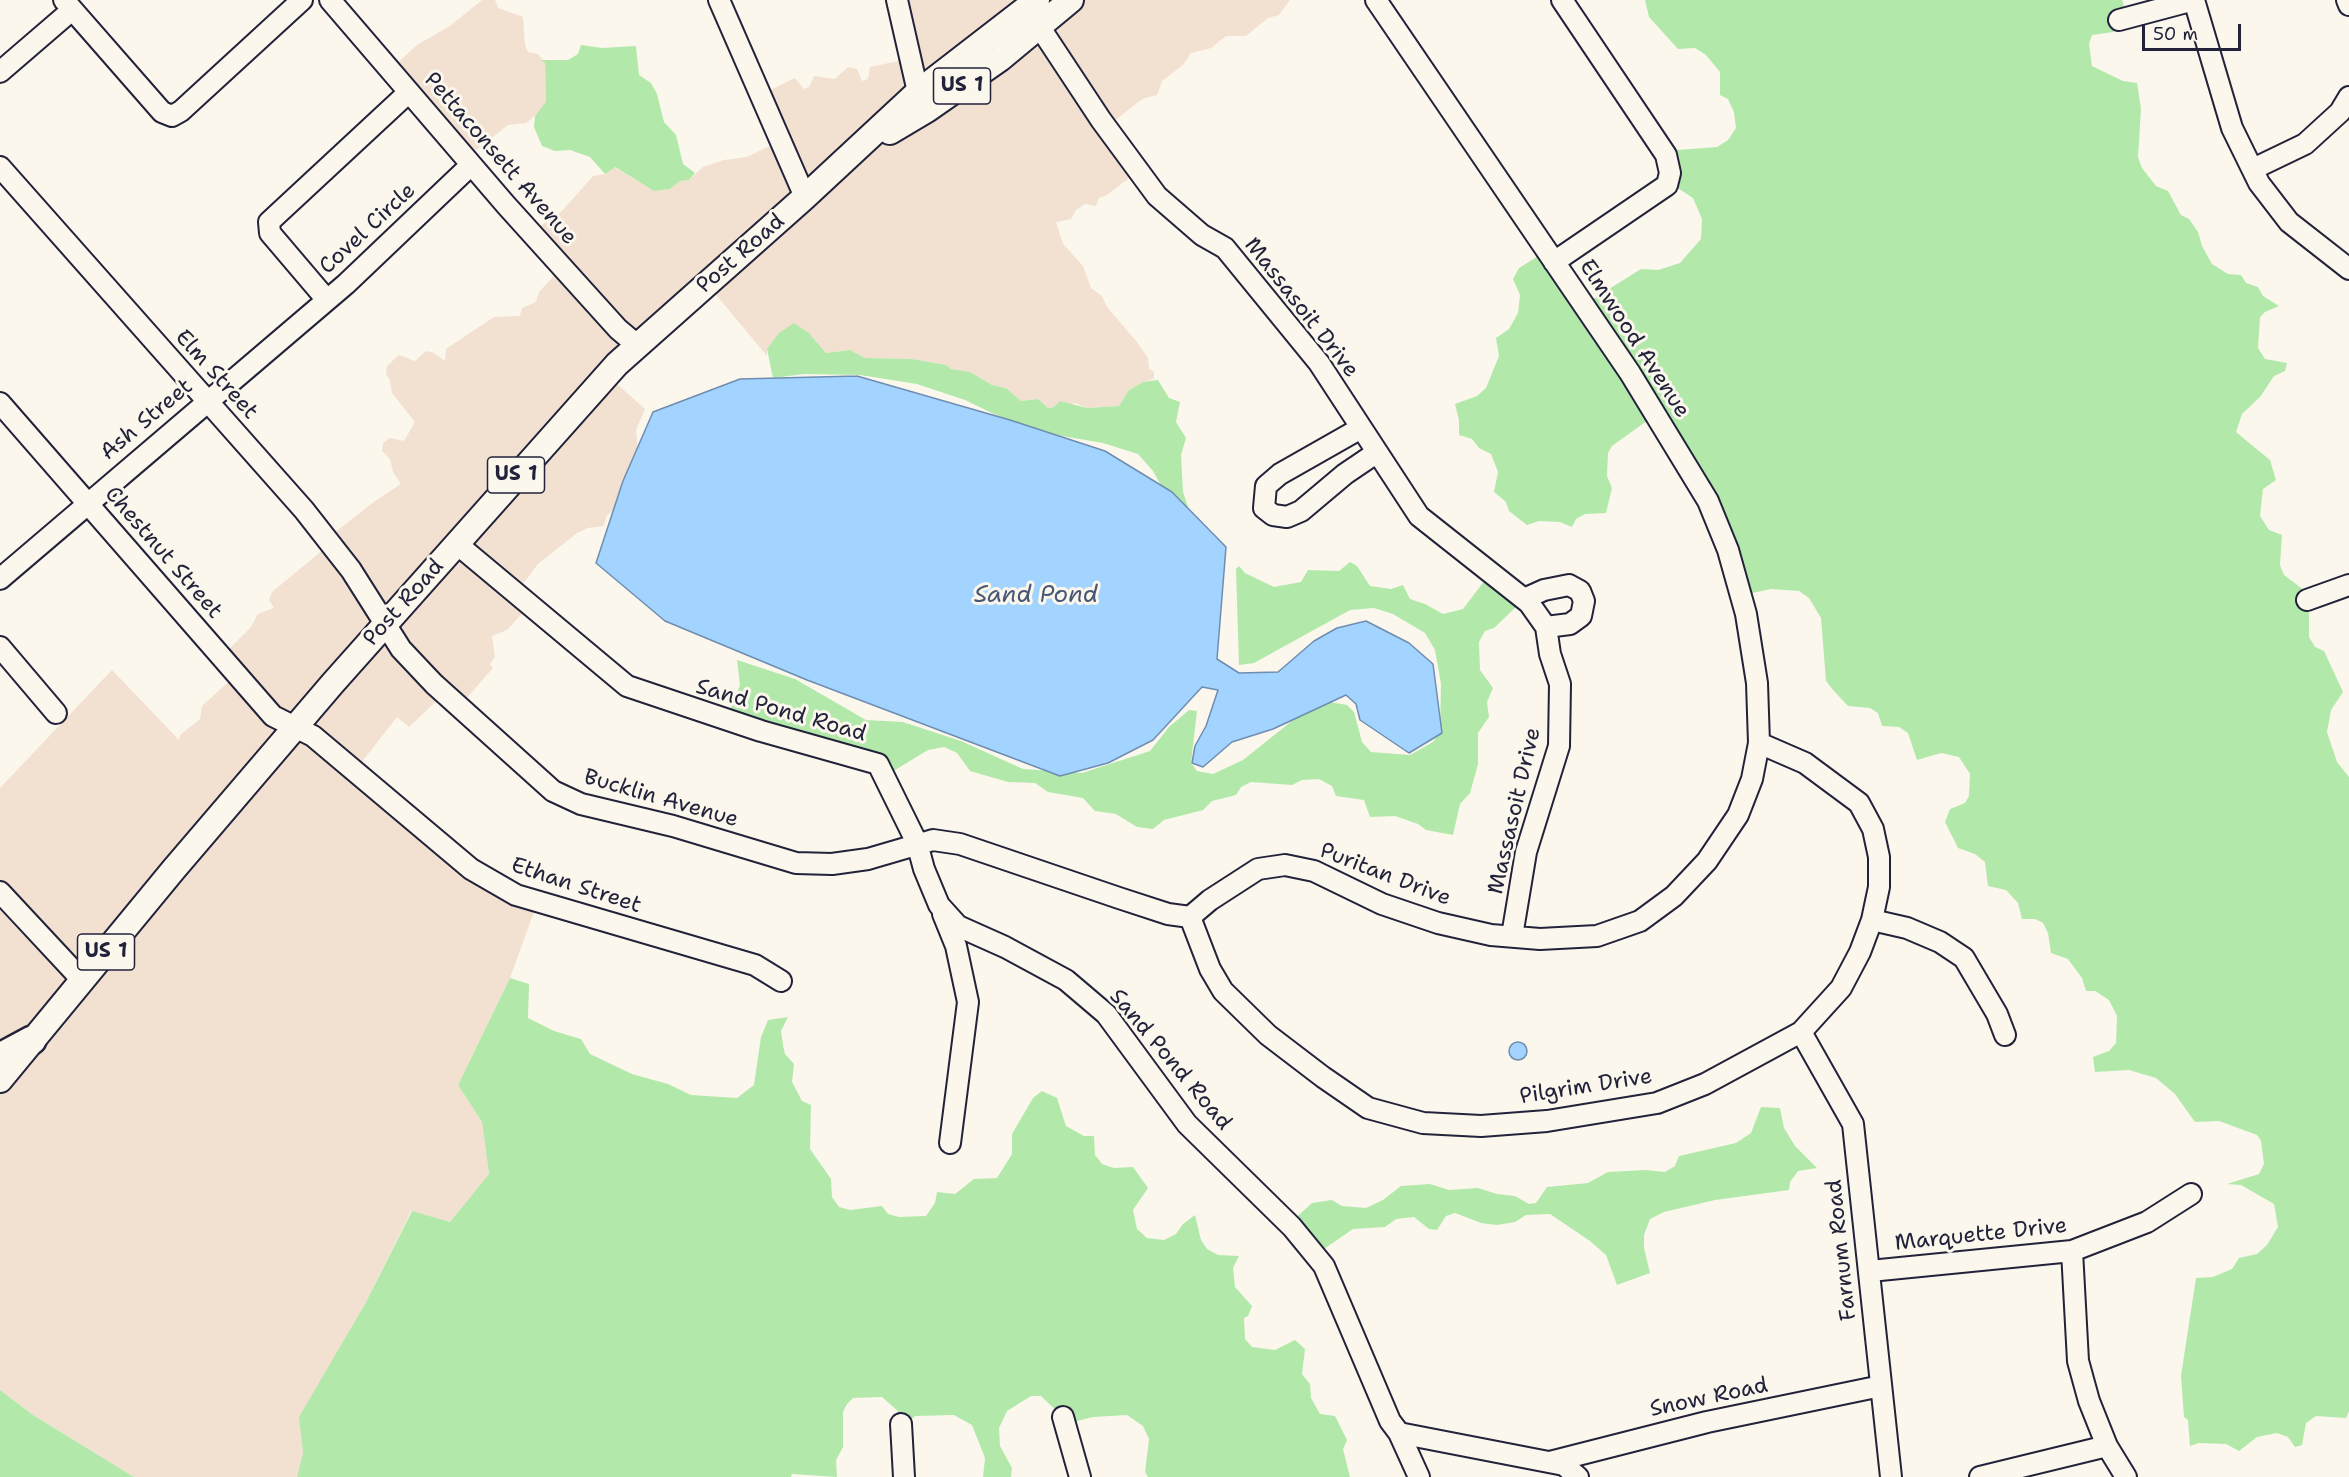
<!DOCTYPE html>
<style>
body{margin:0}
#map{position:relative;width:2349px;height:1477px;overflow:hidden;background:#fbf7ec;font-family:"Shantell Sans",sans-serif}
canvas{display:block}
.scale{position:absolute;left:2142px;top:24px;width:99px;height:27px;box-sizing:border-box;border:3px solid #22223b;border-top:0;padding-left:8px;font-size:18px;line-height:21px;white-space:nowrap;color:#22223b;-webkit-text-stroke:4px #fbf7ec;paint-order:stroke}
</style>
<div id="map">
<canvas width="2349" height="1477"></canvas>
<div class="scale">50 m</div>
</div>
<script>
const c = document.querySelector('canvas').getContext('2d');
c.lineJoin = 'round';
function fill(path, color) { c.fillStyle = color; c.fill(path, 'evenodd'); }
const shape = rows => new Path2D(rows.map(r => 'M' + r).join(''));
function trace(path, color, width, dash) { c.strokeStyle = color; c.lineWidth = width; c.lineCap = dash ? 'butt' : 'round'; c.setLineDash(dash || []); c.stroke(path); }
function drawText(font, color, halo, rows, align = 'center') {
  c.font = font + ' "Shantell Sans",sans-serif'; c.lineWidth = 6; c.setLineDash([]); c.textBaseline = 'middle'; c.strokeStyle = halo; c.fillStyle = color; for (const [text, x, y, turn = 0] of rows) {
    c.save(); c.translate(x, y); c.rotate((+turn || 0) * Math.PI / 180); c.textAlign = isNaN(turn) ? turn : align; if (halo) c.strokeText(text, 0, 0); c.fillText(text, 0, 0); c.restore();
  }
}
fill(shape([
 [482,0,495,0,498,8,523,17,525,45,528,52,538,54,545,63,546,102,542,110,526,123,508,125,469,156,391,69,417,45,450,26],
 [895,0,1290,0,1279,15,1268,18,1246,36,1226,36,1211,48,1191,53,1183,65,1162,81,1157,95,1142,99,1108,126,1137,172,1107,195,1099,198,1096,206,1085,204,1076,210,1071,219,1056,222,1063,244,1083,266,1091,288,1102,296,1107,307,1137,342,1148,358,1149,369,1154,372,1154,379,1143,382,1129,390,1119,406,1087,408,1075,403,1048,408,1038,399,1021,401,1006,388,992,385,970,372,951,369,946,365,912,359,865,358,850,350,826,353,809,333,767,349,767,356,708,285,608,376,645,409,636,430,638,453,619,503,606,517,604,526,588,528,577,533,538,564,519,589,529,606,507,630,492,636,495,657,490,664,493,668,463,702,445,693,409,727,397,717,354,772,461,873,535,909,510,978,458,1085,482,1122,489,1174,450,1222,411,1211,365,1304,300,1417,303,1452,297,1477,134,1477,33,1415,0,1390,0,788,112,670,179,740,180,735,200,719,202,706,234,677,220,658,251,627,258,614,274,608,269,600,272,592,330,544,329,537,375,501,401,484,393,472,390,459,382,451,383,443,390,438,404,441,415,422,392,393,390,380,386,374,387,366,399,355,415,361,426,351,434,353,445,361,446,349,494,317,520,316,522,308,536,302,539,292,563,266,537,228,562,211,593,176,605,174,614,167,654,191,670,189,680,181,689,180,703,167,724,160,747,157,778,142,762,94,795,78,804,89,809,87,814,76,835,79,848,67,857,69,862,81,868,79,870,67,908,59]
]), '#f2e0d0');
fill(shape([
 [1645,0,2122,0,2128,21,2113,32,2092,35,2089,44,2092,66,2123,81,2137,83,2141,109,2138,157,2142,168,2156,186,2168,191,2181,215,2189,219,2198,232,2202,246,2212,264,2228,274,2241,275,2246,283,2258,287,2263,296,2279,306,2265,312,2260,317,2258,348,2265,359,2287,363,2285,371,2274,376,2260,397,2242,414,2236,432,2270,460,2276,480,2263,489,2260,516,2269,530,2282,535,2280,565,2284,575,2309,594,2309,637,2315,647,2324,651,2343,692,2331,710,2327,732,2337,762,2349,777,2349,1411,2346,1418,2316,1416,2306,1423,2302,1445,2295,1447,2288,1437,2277,1433,2257,1437,2239,1451,2226,1444,2199,1443,2190,1446,2188,1420,2184,1417,2181,1376,2196,1278,2213,1277,2232,1269,2239,1258,2257,1254,2267,1245,2278,1227,2274,1204,2241,1185,2227,1184,2259,1174,2264,1164,2261,1141,2257,1135,2219,1121,2195,1122,2175,1094,2156,1078,2129,1070,2095,1072,2093,1057,2109,1051,2116,1043,2117,1016,2109,1000,2095,991,2086,991,2082,978,2068,959,2051,953,2048,933,2043,923,2035,919,2022,919,2018,903,2006,890,1988,886,1985,862,1975,854,1958,848,1945,822,1950,809,1965,803,1969,796,1970,774,1959,757,1941,753,1917,760,1908,733,1899,727,1882,726,1878,713,1870,708,1848,706,1833,690,1826,681,1821,618,1809,598,1799,591,1771,589,1743,595,1728,551,1655,415,1612,446,1608,453,1607,476,1612,488,1606,513,1585,514,1576,519,1572,527,1560,522,1539,521,1527,525,1509,511,1506,502,1494,492,1498,472,1491,454,1479,448,1472,439,1459,435,1459,420,1455,404,1477,396,1486,388,1499,356,1496,338,1509,329,1518,313,1520,295,1513,279,1519,268,1546,251,1585,304,1641,269,1658,270,1680,263,1701,239,1702,219,1693,198,1662,178,1664,151,1717,147,1728,140,1736,128,1734,112,1728,99,1720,95,1720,72,1706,55,1695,48,1678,49,1649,17],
 [581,45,602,48,636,46,639,75,651,83,657,94,664,122,676,135,683,164,695,173,689,180,680,181,670,189,654,191,615,167,605,174,590,157,570,150,555,151,542,146,534,127,535,116,546,102,545,63,541,60,568,60,578,54],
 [794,323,809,333,826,353,850,350,865,358,912,359,946,365,951,369,970,372,992,385,1006,388,1021,401,1038,399,1048,408,1054,407,1060,401,1087,408,1119,406,1129,390,1143,382,1158,380,1169,398,1180,402,1176,422,1186,438,1181,455,1183,492,1188,507,1186,519,1177,514,1153,471,1138,454,1103,443,1027,430,965,400,917,384,860,375,804,374,773,378,767,349,779,333],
 [1350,562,1357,566,1370,586,1391,589,1403,585,1410,599,1425,604,1443,614,1463,609,1488,576,1518,605,1494,628,1485,631,1479,642,1480,670,1493,688,1487,702,1489,717,1478,733,1478,764,1470,793,1460,804,1453,835,1426,830,1418,824,1395,816,1370,817,1364,800,1336,796,1332,786,1319,779,1302,780,1292,785,1251,782,1241,787,1236,795,1212,801,1203,810,1164,820,1153,829,1137,827,1116,814,1095,811,1083,798,1048,792,1035,783,1008,782,970,771,957,753,944,747,928,750,887,775,728,715,740,685,737,660,795,679,866,720,903,722,961,741,1023,769,1082,773,1150,751,1169,727,1189,710,1197,711,1191,763,1197,771,1213,774,1243,760,1297,717,1330,702,1347,705,1354,712,1362,742,1371,752,1410,755,1433,742,1440,731,1441,684,1435,650,1425,633,1393,614,1374,608,1350,610,1254,663,1239,665,1236,569,1239,566,1245,573,1274,587,1301,582,1308,570,1339,571],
 [510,978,529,984,528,1018,554,1031,581,1039,590,1054,632,1074,668,1084,691,1095,737,1098,754,1085,761,1037,768,1020,788,1017,781,1031,783,1045,785,1054,794,1064,792,1082,802,1101,811,1105,810,1149,831,1179,832,1197,839,1207,850,1210,882,1206,888,1214,899,1217,926,1216,935,1203,937,1192,955,1194,974,1179,997,1178,1012,1154,1012,1134,1033,1098,1042,1091,1057,1098,1066,1126,1084,1136,1094,1136,1095,1155,1102,1164,1114,1168,1133,1167,1148,1188,1133,1210,1137,1229,1147,1238,1164,1240,1176,1234,1183,1224,1195,1215,1201,1240,1207,1249,1218,1255,1239,1256,1233,1268,1235,1287,1252,1306,1248,1316,1244,1318,1245,1339,1252,1347,1275,1350,1295,1340,1305,1349,1302,1374,1310,1384,1311,1398,1320,1414,1335,1416,1347,1440,1343,1449,1350,1477,1148,1477,1145,1472,1149,1439,1143,1426,1127,1415,1093,1417,1069,1423,1041,1396,1031,1396,1007,1411,999,1428,1000,1446,1012,1468,1011,1477,983,1477,985,1458,972,1425,954,1415,915,1416,909,1421,882,1397,853,1398,847,1404,843,1412,843,1447,836,1460,837,1477,792,1474,791,1477,297,1477,303,1452,299,1417,365,1304,412,1211,450,1222,489,1174,482,1122,458,1085],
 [1761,1107,1780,1108,1784,1128,1795,1146,1817,1168,1798,1171,1790,1182,1789,1190,1715,1200,1664,1212,1650,1219,1644,1235,1644,1248,1650,1273,1617,1285,1606,1255,1590,1241,1550,1214,1526,1215,1515,1222,1497,1225,1481,1223,1455,1213,1446,1216,1437,1230,1429,1229,1414,1217,1396,1219,1385,1227,1353,1229,1318,1253,1291,1222,1312,1203,1332,1200,1342,1206,1366,1208,1383,1200,1401,1186,1430,1184,1449,1190,1478,1188,1497,1194,1515,1196,1529,1204,1536,1203,1547,1187,1588,1183,1608,1172,1646,1170,1665,1172,1675,1166,1679,1156,1736,1143,1751,1133],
 [0,1390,33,1415,134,1477,0,1477]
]), '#b2e9ab');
const water = shape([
 [857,376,1010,420,1105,451,1172,492,1226,547,1217,659,1239,673,1278,672,1314,641,1337,628,1366,621,1409,643,1433,664,1442,733,1409,753,1360,720,1356,704,1346,695,1273,729,1232,742,1203,767,1192,763,1195,746,1206,726,1218,690,1202,687,1153,740,1108,763,1060,776,807,680,665,621,596,563,623,481,653,412,740,379,857,376],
 '1509 1051a9 9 0 1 1 18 0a9 9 0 1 1-18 0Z'
]);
fill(water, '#a2d4ff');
trace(water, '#6f8db1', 1.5);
const minor = shape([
 [64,0,162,112,172,116,181,111,302,0],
 [330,0,506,205,618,329,637,345],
 [719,0,805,197],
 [897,0,918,92,924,105],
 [2194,0,2232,128,2259,183,2289,222,2349,269],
 [2347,0,2349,5],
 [1031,14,1101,120,1157,196,1202,235,1225,248,1319,363,1419,516,1529,603,1546,627,1550,654,1560,684,1559,746,1526,852,1512,936],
 [2119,20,2194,0],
 [0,72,72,10],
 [0,167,304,510,351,570,401,649,434,684,553,791,581,804,673,826,796,863,832,864,868,859,933,840,960,844,1119,898,1168,914,1190,917,1210,900,1258,869,1285,865,1314,871,1382,904,1438,923,1491,935,1540,939,1597,936,1640,921,1674,896,1707,861,1738,815,1752,779,1759,743,1757,683,1746,614,1728,550,1708,501,1630,373,1376,0],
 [2253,169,2305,144,2340,112,2349,97],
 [1554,262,1667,185,1670,173,1666,155,1562,0],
 [327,300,270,233,269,222,409,92],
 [0,403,273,716,313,736,471,869,516,895,755,965,781,981],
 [1361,428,1280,474,1266,486,1264,508,1273,515,1287,517,1301,511,1345,474,1376,453],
 [457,544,627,686,761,731,878,764,917,843,924,869,939,905,958,926,1005,947,1066,980,1106,1014,1187,1124,1292,1227,1324,1266,1390,1421,1399,1433,1564,1465,1578,1477],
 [0,579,346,284,471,165],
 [1524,599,1544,590,1569,585,1580,591,1584,601,1581,616,1570,624,1546,627],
 [2307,600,2349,585],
 [0,647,56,713],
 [0,892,82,980],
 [943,914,956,946,968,1002,950,1143],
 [1190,917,1210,969,1223,991,1268,1035,1323,1077,1368,1108,1423,1123,1481,1126,1547,1121,1657,1103,1705,1084,1801,1032,1841,988,1860,952,1872,920,1879,887,1879,857,1873,829,1859,803,1805,763,1759,743],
 [1872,920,1907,928,1940,942,1964,958,1997,1014,2005,1035],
 [1801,1032,1853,1124,1891,1477],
 [2072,1251,2078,1361,2089,1401,2107,1446,2126,1477],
 [1870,1271,2072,1251,2147,1222,2191,1194],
 [1063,1417,1080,1477],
 [901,1424,904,1477],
 [1399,1433,1419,1477],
 [1550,1462,1707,1422,1881,1386],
 [1980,1477,2107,1446]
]);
const major = shape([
 [890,132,927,110,1000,59,1071,0],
 [0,1080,174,869,333,683,617,364,805,197,918,92,1037,0]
]);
const highway = shape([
 [0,1057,32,1040]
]);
trace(minor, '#22223b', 24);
trace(major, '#22223b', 28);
trace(highway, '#22223b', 32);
trace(minor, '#fbf7ec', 20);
trace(major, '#fbf7ec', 24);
trace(highway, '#fbf7ec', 27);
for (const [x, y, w] of [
 [962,86,57],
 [516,475,57],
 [106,952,57]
]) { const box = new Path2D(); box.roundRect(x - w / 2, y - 18, w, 36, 4.5); c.fillStyle = '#fbf7ec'; c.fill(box); trace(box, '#22223b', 1.5); }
drawText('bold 21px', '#22223b', null, [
 ["US 1",962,86],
 ["US 1",516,475],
 ["US 1",106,952]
]);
drawText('22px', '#22223b', '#fbf7ec', [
 ["Pettaconsett Avenue",500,159,49],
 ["Covel Circle",368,229,-43],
 ["Post Road",741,254,-41],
 ["Massasoit Drive",1301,308,52],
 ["Elmwood Avenue",1634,339,57],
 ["Elm Street",216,375,48],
 ["Ash Street",147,420,-40],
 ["Chestnut Street",163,553,49],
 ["Post Road",404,603,-48],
 ["Sand Pond Road",781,711,16],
 ["Bucklin Avenue",661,799,16],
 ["Massasoit Drive",1515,811,-77],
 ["Puritan Drive",1385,875,21],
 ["Ethan Street",576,886,18],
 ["Sand Pond Road",1170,1060,50],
 ["Pilgrim Drive",1586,1087,-9],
 ["Marquette Drive",1981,1235,-6],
 ["Farnum Road",1842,1250,-96],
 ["Snow Road",1709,1398,-12]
]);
drawText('italic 24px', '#485776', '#fbf7ec', [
 ["Sand Pond",1036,596]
]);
</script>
